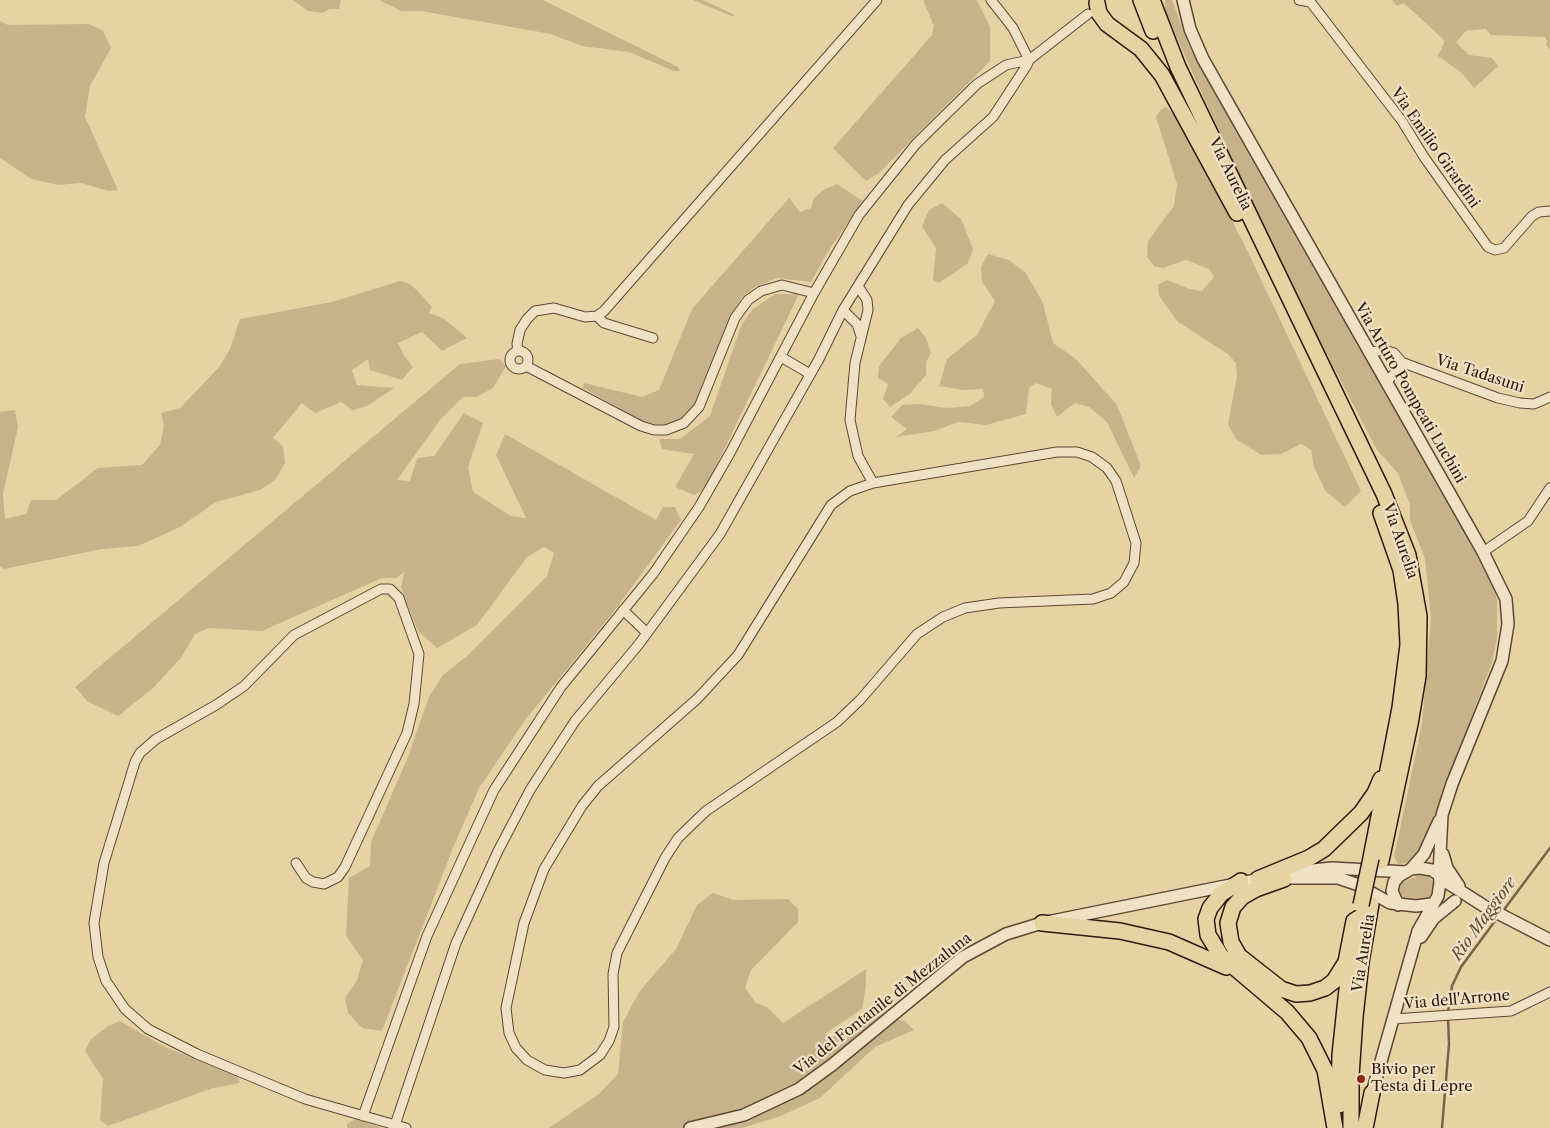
<!DOCTYPE html>
<style>
body{margin:0}
canvas{display:block;background:#e6d3a4}
</style>
<canvas width="1550" height="1128"></canvas>
<script>
const c = document.querySelector('canvas').getContext('2d');
c.lineJoin = 'round';
function fill(path, color) { c.fillStyle = color; c.fill(path, 'evenodd'); }
const shape = rows => new Path2D(rows.map(r => 'M' + r).join(''));
function trace(path, color, width, dash) { c.strokeStyle = color; c.lineWidth = width; c.lineCap = dash ? 'butt' : 'round'; c.setLineDash(dash || []); c.stroke(path); }
function drawText(font, color, halo, rows, align = 'center') {
  c.font = font + ' "Libre Caslon Text",serif'; c.lineWidth = 4.5; c.setLineDash([]); c.textBaseline = 'middle'; c.strokeStyle = halo; c.fillStyle = color; for (const [text, x, y, turn = 0] of rows) {
    c.save(); c.translate(x, y); c.rotate((+turn || 0) * Math.PI / 180); c.textAlign = isNaN(turn) ? turn : align; if (halo) c.strokeText(text, 0, 0); c.fillText(text, 0, 0); c.restore();
  }
}
fill(shape([
 [293,0,341,0,339,9,330,9,322,13,308,11],
 [379,0,543,0,678,67,680,71,674,71,629,52,582,46,551,34,421,11,402,11],
 [693,0,703,0,735,15,731,16],
 [923,0,977,0,990,27,990,61,879,173,866,181,833,148,932,35,934,26],
 [1165,0,1172,0,1189,46,1453,509,1492,583,1497,600,1497,639,1492,662,1422,850,1413,862,1398,864,1394,857,1422,724,1431,618,1425,559,1410,520,1410,505,1398,473,1377,450,1279,263,1190,67,1165,12],
 [1392,0,1550,0,1550,49,1546,45,1547,41,1545,37,1491,35,1486,29,1466,31,1456,42,1469,55,1492,58,1498,66,1474,88,1462,73,1438,56,1445,41,1404,3,1397,6],
 [0,21,8,25,89,24,103,31,111,48,90,86,85,117,118,190,109,191,81,183,58,185,31,179,0,158],
 [1166,107,1182,123,1248,252,1361,491,1345,507,1326,492,1314,467,1311,450,1301,444,1281,454,1261,455,1236,439,1228,424,1237,376,1236,363,1228,354,1178,322,1159,296,1158,285,1167,280,1190,289,1202,291,1214,277,1209,269,1186,260,1163,268,1154,266,1147,257,1148,241,1174,206,1177,184,1156,117,1161,109],
 [837,184,863,201,827,253,811,282,777,278,755,287,742,297,732,314,698,400,690,413,666,426,650,426,583,388,584,383,642,397,659,390,692,309,789,198,800,212,811,208,814,198,825,189],
 [942,203,961,219,973,249,968,263,939,283,933,280,936,248,922,226,929,210],
 [988,254,1009,260,1026,273,1043,303,1053,343,1076,359,1117,405,1141,466,1134,478,1107,422,1089,407,1075,403,1057,417,1051,404,1052,389,1036,383,1029,388,1026,414,986,425,958,422,934,431,896,437,907,429,891,417,902,405,919,404,947,408,970,406,984,397,983,389,963,390,939,386,947,359,977,335,995,301,982,282,981,267],
 [400,281,408,283,417,290,432,307,429,313,443,318,467,338,442,351,422,332,398,343,404,356,413,367,402,380,370,370,368,359,352,370,357,385,394,388,367,406,353,410,341,402,315,413,302,403,273,438,283,446,285,463,276,479,260,490,216,502,180,527,138,546,102,549,4,569,0,566,0,412,15,410,18,427,3,494,5,519,26,514,31,500,56,500,98,468,142,465,160,445,164,426,161,413,180,408,219,367,230,349,240,319,332,302],
 [775,294,799,294,705,489,694,495,675,487,694,454,662,449,659,439,680,439,710,416,741,326,752,310],
 [918,328,926,338,931,353,926,362,926,375,910,394,890,407,883,399,888,384,878,378,879,366,901,338],
 [499,359,506,366,493,388,477,397,463,397,440,420,397,480,410,481,417,458,434,456,464,413,483,423,468,467,473,492,511,516,526,518,496,455,505,434,656,520,663,507,675,507,681,520,612,614,525,720,479,788,453,848,382,1031,362,1028,348,1013,345,998,357,980,363,960,346,936,349,878,370,866,371,842,408,757,429,697,442,676,467,656,547,576,554,553,544,547,527,557,477,625,437,648,418,631,401,588,404,572,397,578,382,578,262,631,209,628,195,634,181,658,153,688,118,716,87,701,75,687,460,364],
 [1422,874,1429,877,1435,884,1436,889,1431,898,1404,903,1397,892,1398,884],
 [713,893,733,900,788,899,798,909,798,922,751,970,745,988,756,1003,767,1007,783,1023,866,969,866,986,862,1009,826,1033,830,1039,876,1004,887,1004,882,1017,905,1021,914,1030,875,1047,820,1098,781,1116,742,1128,549,1128,599,1094,618,1074,623,1022,639,992,676,949,697,905],
 [120,1021,163,1046,238,1077,240,1083,213,1088,108,1126,100,1120,103,1079,85,1051,90,1040,108,1026],
 [355,1119,382,1128,347,1128,347,1124]
]), '#c7b38a');
trace(shape([
 [1503,911,1550,848],
 [1448,1012,1452,986,1461,967,1498,917],
 [1442,1128,1449,1044,1448,1018]
]), '#786249', 2.5);
const minor = shape([
 [1299,0,1310,2],
 [1309,0,1402,121,1424,157,1488,247,1495,250,1504,248,1532,216,1539,212,1550,211],
 [858,286,867,300,868,310,855,363,850,420,858,456,873,483],
 [843,310,857,324,861,336],
 [597,316,604,323,653,338],
 '510 360a9 9 0 1 1 18 0a9 9 0 1 1-18 0Z',
 [518,351,517,344,520,330,527,319,535,311,554,308,585,317,597,316,604,311,877,0],
 [1370,352,1385,350,1394,353,1400,360,1400,368,1386,382],
 [781,357,810,374],
 [1401,362,1498,398,1520,403,1534,404,1550,397],
 [526,366,641,426,654,430,666,430,684,423,699,407,735,318,748,300,761,291,782,285,814,293],
 [1057,452,1077,452,1092,457,1107,468,1116,481,1136,543,1134,563,1124,582,1111,593,1093,599,999,603,965,608,943,617,917,634,860,700,837,722,706,811,678,838,665,858,617,953,613,974,614,1027,609,1041,600,1055,580,1070,564,1073,545,1070,527,1060,516,1048,509,1033,506,1008,524,923,544,869,582,806,598,786,697,699,738,655,831,505,850,491,873,483,1057,452],
 [1483,552,1528,521,1550,488],
 [623,610,647,633],
 [296,863,306,878,313,882,324,884,338,877,345,867,407,733,414,704,419,654,399,598,390,589,381,589,294,635,244,686,216,705,156,739,140,753,135,762,104,863,94,923,98,957,106,981,125,1009,148,1029,197,1054,305,1099,406,1128],
 [1393,1019,1511,1011,1550,992],
 [363,1116,427,936,494,790,561,687,653,574,699,507,730,453,814,293,859,215,916,144,977,84,1006,65,1029,60,1088,14],
 [395,1125,456,943,498,851,530,790,575,721,639,644,720,534,819,359,843,310,908,205,945,160,993,117,1027,65,1029,60,1013,28,991,0]
]);
const tertiary = shape([
 [1183,0,1190,29,1203,59,1483,552,1506,599,1508,624,1502,661,1452,784,1442,815,1439,875],
 [1443,854,1447,868,1459,886],
 [1411,869,1424,854,1439,821],
 [1283,873,1332,868,1406,872],
 [1291,878,1338,878,1356,884,1390,903,1416,906,1431,904],
 [1440,878,1484,906,1550,940],
 [1421,937,1434,918,1455,901],
 [1372,1093,1418,931,1438,896,1440,882,1439,875,1432,870,1420,868,1411,869,1399,876,1394,882,1392,891,1398,905],
 [690,1128,744,1115,799,1089,832,1065,963,957,1006,934,1042,923,1265,878]
]);
const trunk = shape([
 [1141,0,1153,31],
 [1152,0,1178,67,1384,494,1408,555,1419,616,1418,676,1410,724,1381,861],
 [1097,3,1099,13,1107,24,1141,49,1162,75,1237,213],
 [1371,858,1400,708,1408,645,1406,604,1401,570,1381,513],
 [1258,879,1309,858,1324,849,1361,813,1375,793,1381,779],
 [1284,879,1256,889,1242,897,1233,907,1228,923,1231,942,1239,956,1281,989,1296,994,1310,993,1325,988,1334,981,1346,962,1354,921,1359,918],
 [1241,881,1221,894,1210,908,1206,919,1208,935,1221,956,1287,1012,1309,1038,1325,1070,1335,1128],
 [1042,923,1120,931,1169,942,1226,967],
 [1339,1105,1340,1055,1350,961],
 [1351,1128,1351,1076,1355,1017,1361,962,1371,904],
 [1365,1128,1372,1093]
]);
trace(minor, '#5e4734', 11);
trace(tertiary, '#5e4734', 14);
trace(trunk, '#30180e', 18);
trace(minor, '#efe2c4', 9);
trace(tertiary, '#efe2c4', 11);
trace(trunk, '#e6d3a4', 15);
const trunkBridge = shape([
 [1361,905,1371,858]
]);
trace(trunkBridge, '#30180e', 18, []);
trace(trunkBridge, '#e6d3a4', 15);
for (const [x, y, r, color] of [
 [1361,1079,5,"#8f2418"]
]) { const dot = new Path2D(); dot.arc(x, y, r, 0, 2 * Math.PI); c.fillStyle = color; c.fill(dot); trace(dot, '#efe2c4', 2); }
drawText('15px', '#30180e', '#efe2c4', [
 ["Via Emilio Girardini",1435,148,55],
 ["Via Aurelia",1230,174,64],
 ["Via Tadasuni",1480,374,18],
 ["Via Arturo Pompeati Luchini",1410,393,60],
 ["Via Aurelia",1400,541,71],
 ["Via Aurelia",1364,953,-81],
 ["Via dell'Arrone",1457,1000,-5],
 ["Via del Fontanile di Mezzaluna",883,1004,-38]
]);
drawText('15px', '#30180e', '#efe2c4', [
 ["Bivio per",1371,1070],
 ["Testa di Lepre",1371,1087]
], 'left');
drawText('italic 16px', '#604936', '#efe2c4', [
 ["Rio Maggiore",1484,919,-54]
]);
</script>
